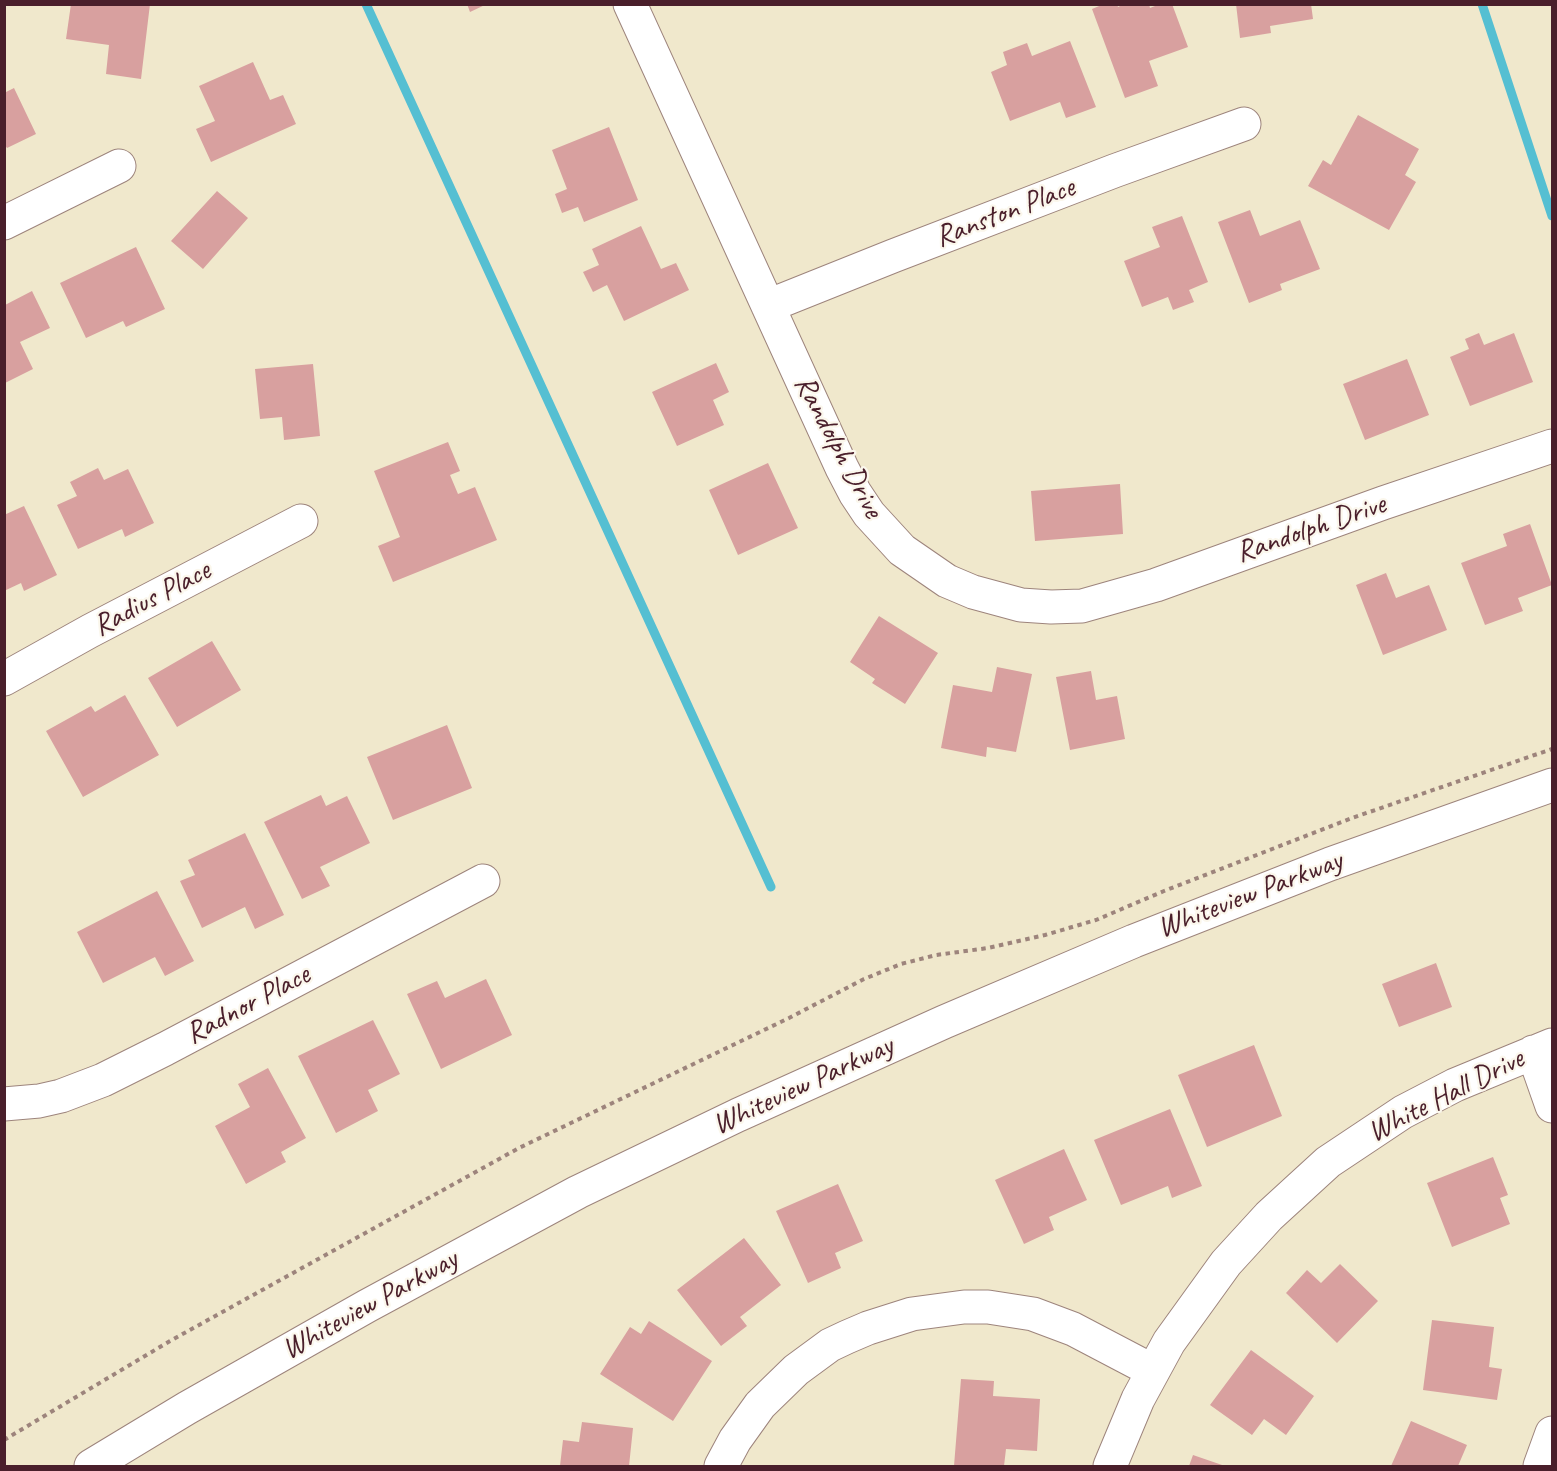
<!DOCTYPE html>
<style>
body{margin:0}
#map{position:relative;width:1557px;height:1471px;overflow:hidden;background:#f0e8cc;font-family:Caveat,sans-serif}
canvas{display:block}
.frame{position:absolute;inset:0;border:6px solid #4a1f2b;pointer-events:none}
</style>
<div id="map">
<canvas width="1557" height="1471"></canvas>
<div class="frame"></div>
</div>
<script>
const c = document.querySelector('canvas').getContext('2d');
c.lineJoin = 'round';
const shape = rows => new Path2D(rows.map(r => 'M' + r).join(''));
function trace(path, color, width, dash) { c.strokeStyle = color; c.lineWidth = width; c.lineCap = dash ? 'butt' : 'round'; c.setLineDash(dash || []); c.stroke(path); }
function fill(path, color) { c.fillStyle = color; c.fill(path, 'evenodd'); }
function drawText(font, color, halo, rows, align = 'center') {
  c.font = font + ' Caveat,sans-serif'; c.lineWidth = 4.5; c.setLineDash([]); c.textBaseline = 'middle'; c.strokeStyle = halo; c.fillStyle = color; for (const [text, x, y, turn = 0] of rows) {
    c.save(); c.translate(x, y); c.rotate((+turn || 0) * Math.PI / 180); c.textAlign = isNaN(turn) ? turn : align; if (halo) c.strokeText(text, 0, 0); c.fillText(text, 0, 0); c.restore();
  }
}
trace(shape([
 [366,4,771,887],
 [1482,4,1552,216]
]), '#55bfd2', 9);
fill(shape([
 [71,4,150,4,141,79,106,74,109,45,66,39],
 [467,4,487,4,470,12],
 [1104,4,1117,4,1118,7,1124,4,1149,4,1150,8,1160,4,1172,4,1188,47,1149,61,1158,86,1125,98,1092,9],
 [1236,4,1311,4,1313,19,1270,26,1271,33,1240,38],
 [1070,41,1096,107,1066,118,1060,102,1010,121,991,72,1007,65,1003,52,1027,43,1032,56],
 [253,62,270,100,283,95,296,124,211,162,196,129,215,121,199,86],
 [14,88,36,134,7,148,4,144,4,93],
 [1358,115,1419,149,1405,175,1416,182,1389,230,1308,186,1323,160,1331,165],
 [609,127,638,200,584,222,578,207,562,213,555,194,567,189,552,150],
 [217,191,248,218,203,269,171,241],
 [1250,210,1260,236,1300,220,1320,269,1280,284,1282,290,1249,303,1218,222],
 [1182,216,1208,282,1189,290,1194,302,1173,310,1168,297,1142,307,1124,261,1160,247,1152,227],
 [641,226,661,269,676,263,689,290,624,321,607,285,593,292,583,272,599,265,592,249],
 [136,247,165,309,126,327,123,321,86,338,60,283],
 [32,291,50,328,20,342,33,369,5,383,5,305],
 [1479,333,1484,345,1514,333,1533,382,1470,406,1450,357,1469,349,1465,339],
 [1407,359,1429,415,1365,440,1343,384],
 [716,363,729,392,713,400,724,425,677,446,652,392],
 [313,364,320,436,284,440,282,417,260,419,255,369],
 [448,442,460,471,450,475,458,494,475,487,497,540,393,582,378,546,400,537,374,471],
 [768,463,798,528,738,555,709,490],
 [98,468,104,480,128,469,154,523,125,537,122,529,78,549,57,505,77,496,70,482],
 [1120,484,1123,534,1035,541,1031,491],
 [24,506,57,575,24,591,21,583,4,591,4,515],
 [1530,524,1552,585,1518,598,1523,611,1485,625,1461,563,1507,546,1503,534],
 [1386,573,1396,598,1429,585,1447,630,1383,655,1356,585],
 [879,616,938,653,905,704,872,683,875,679,850,662],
 [212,641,241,690,177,727,148,678],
 [997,667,1032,674,1016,752,987,747,986,757,941,748,953,685,992,692],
 [1091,671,1096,700,1117,696,1125,739,1070,750,1056,677],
 [125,695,159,755,83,797,46,731,91,706,95,712],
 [447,725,472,788,393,820,367,757],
 [321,795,326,806,347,796,370,843,320,867,330,886,302,899,264,822],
 [245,833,284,915,255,929,245,907,202,928,180,881,195,875,188,860],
 [157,891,194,961,165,976,155,957,103,983,77,932],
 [1436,963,1452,1007,1399,1027,1382,984],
 [486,979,512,1035,441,1069,407,994,437,981,445,998],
 [373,1020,400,1074,368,1090,378,1111,336,1133,298,1056],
 [1254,1045,1282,1116,1207,1147,1178,1075],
 [268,1068,306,1138,281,1152,286,1162,246,1184,215,1126,250,1107,238,1084],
 [1170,1109,1202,1186,1172,1198,1168,1186,1121,1205,1094,1140],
 [1064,1149,1087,1200,1049,1217,1054,1230,1024,1244,995,1180],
 [1493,1157,1508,1195,1500,1198,1510,1224,1452,1247,1427,1183],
 [838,1184,863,1241,835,1253,841,1268,808,1283,776,1211],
 [744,1238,781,1285,740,1317,747,1326,721,1346,677,1290],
 [1340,1264,1378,1301,1337,1343,1286,1293,1307,1270,1321,1283],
 [1432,1320,1494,1327,1489,1367,1502,1369,1497,1400,1423,1390],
 [649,1321,712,1361,673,1421,600,1374,630,1327,641,1334],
 [1251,1350,1314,1396,1286,1435,1264,1419,1252,1435,1210,1405],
 [961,1379,994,1381,993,1396,1040,1399,1037,1451,1006,1449,1004,1466,954,1466],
 [1411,1421,1467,1445,1458,1466,1391,1466],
 [582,1422,633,1428,629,1466,560,1466,563,1440,579,1442],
 [1193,1455,1225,1466,1189,1466]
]), '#d8a09f');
const minor = shape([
 [630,4,842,468,855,493,869,514,902,550,947,581,973,592,1021,605,1051,607,1082,606,1156,585,1383,503,1552,446],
 [4,223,119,166],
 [768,306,893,256,1114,171,1244,124],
 [4,679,90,631,301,521],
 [1533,1052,1552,1106],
 [4,1104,39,1101,61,1096,103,1080,165,1049,483,881],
 [91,1466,187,1408,367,1306,578,1192,738,1115,944,1022,1134,941,1330,864,1552,785],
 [721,1466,735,1440,760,1405,796,1370,830,1345,847,1337,868,1328,912,1314,964,1307,988,1307,1033,1314,1073,1329,1153,1371],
 [1110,1466,1138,1399,1169,1342,1226,1263,1269,1216,1328,1162,1403,1112,1455,1085,1552,1045],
 [1540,1466,1552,1433]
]);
trace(minor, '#9d847c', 35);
trace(shape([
 [4,1440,170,1341,519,1148,789,1018,864,979,901,964,936,955,988,948,1045,935,1096,920,1164,891,1352,818,1552,749]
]), '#9d847c', 4, [4.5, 4.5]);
trace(minor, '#fff', 33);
drawText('30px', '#4a1f2b', '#fbf7ec', [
 ["Ranston Place",1005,213,-21],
 ["Randolph Drive",838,447,62],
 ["Randolph Drive",1311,529,-19],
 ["Radius Place",152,599,-28],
 ["Whiteview Parkway",1250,895,-21],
 ["Radnor Place",248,1005,-28],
 ["Whiteview Parkway",803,1086,-25],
 ["White Hall Drive",1446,1096,-27],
 ["Whiteview Parkway",370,1305,-29]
]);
</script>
